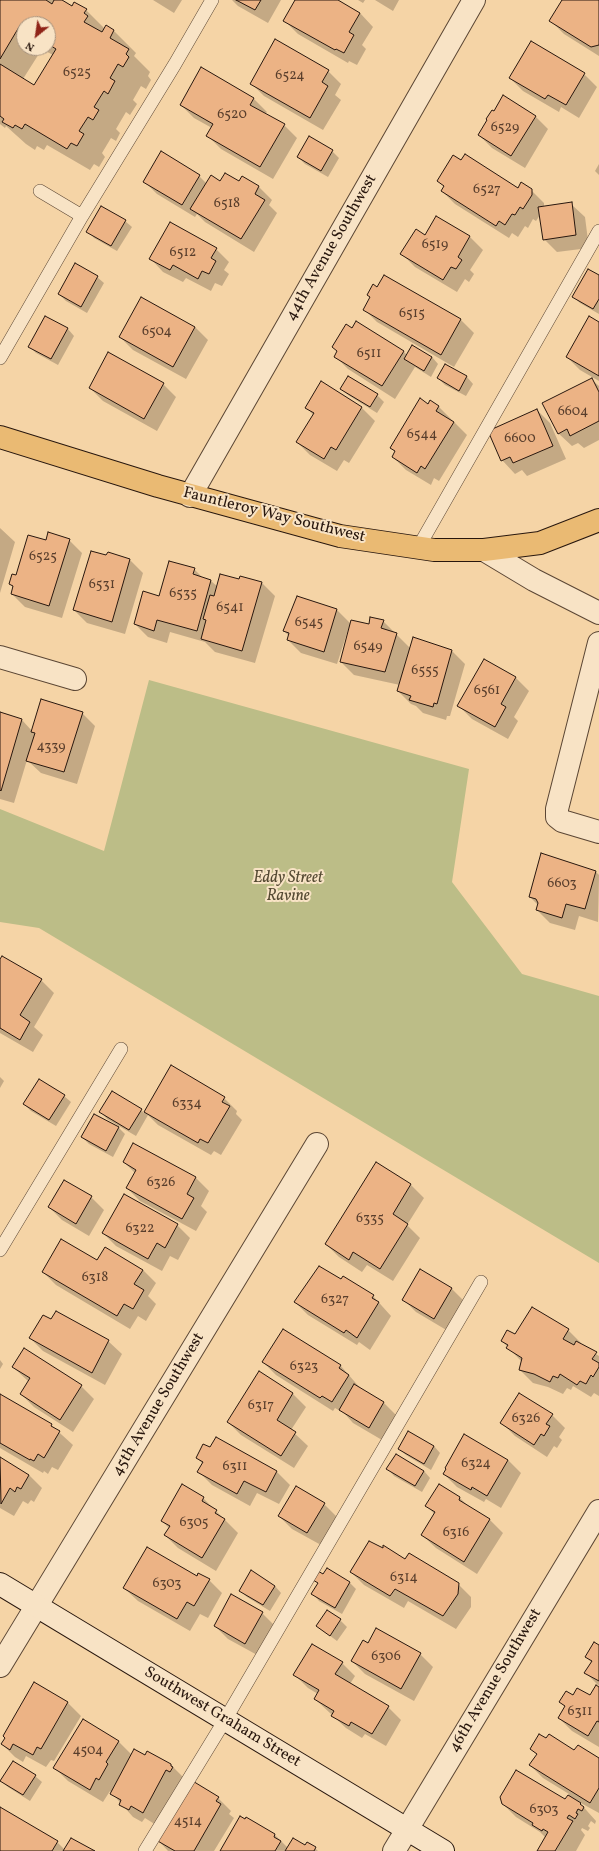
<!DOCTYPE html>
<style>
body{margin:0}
#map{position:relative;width:599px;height:1851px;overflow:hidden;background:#f5d4a6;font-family:Vollkorn,serif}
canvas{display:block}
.north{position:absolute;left:16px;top:16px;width:40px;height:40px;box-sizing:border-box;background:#f8e3c5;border:1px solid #a5917c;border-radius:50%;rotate:210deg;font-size:11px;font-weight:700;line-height:16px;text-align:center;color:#28170e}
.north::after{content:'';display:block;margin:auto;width:14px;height:18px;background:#8f2418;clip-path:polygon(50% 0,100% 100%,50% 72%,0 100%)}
</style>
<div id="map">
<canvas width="599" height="1851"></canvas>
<div class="north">N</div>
</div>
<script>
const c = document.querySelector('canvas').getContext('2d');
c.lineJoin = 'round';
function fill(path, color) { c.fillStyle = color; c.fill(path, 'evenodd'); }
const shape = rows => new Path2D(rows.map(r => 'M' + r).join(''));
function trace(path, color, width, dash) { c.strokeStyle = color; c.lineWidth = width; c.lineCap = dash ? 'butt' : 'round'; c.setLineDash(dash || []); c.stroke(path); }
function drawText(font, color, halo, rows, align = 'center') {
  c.font = font + ' Vollkorn,serif'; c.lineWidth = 4; c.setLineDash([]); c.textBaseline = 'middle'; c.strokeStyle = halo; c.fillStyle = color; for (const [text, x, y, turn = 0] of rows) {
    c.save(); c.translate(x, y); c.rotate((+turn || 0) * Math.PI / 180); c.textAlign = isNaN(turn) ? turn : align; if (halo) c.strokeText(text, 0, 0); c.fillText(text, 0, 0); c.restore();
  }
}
fill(shape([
 [149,680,469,769,452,882,522,974,599,996,599,1263,39,928,0,922,0,809,104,851]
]), '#bcbd87');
fill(shape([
 [0,0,60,0,72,7,86,10,105,29,106,27,114,31,136,53,134,56,150,72,148,76,151,80,146,89,141,86,133,100,137,104,130,115,126,112,116,129,120,133,116,141,111,138,102,153,105,157,99,167,94,164,90,170,47,145,44,150,37,146,35,150,26,144,6,126,5,128,0,124],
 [24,24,48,24,48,48,24,48],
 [42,49,53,55,35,86,23,79],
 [153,0,182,0,174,13],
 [232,0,281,0,268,23,238,6],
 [296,0,336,0,360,13,373,27,362,45,366,49,357,65,349,61,348,63,298,34,285,21],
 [358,0,365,0,363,3],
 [375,0,399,0,393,11],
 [564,0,599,0,599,56,564,34,551,21],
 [275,41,328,71,341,84,335,95,341,100,323,130,264,96,251,83],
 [531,42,584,74,597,87,579,118,561,107,559,112,523,91,510,78],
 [254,99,267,112,265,114,284,125,297,138,273,179,221,149,208,136,212,128,194,118,181,105],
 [494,112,535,116,548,129,525,168,492,148,479,135],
 [310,138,332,151,339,158,328,177,305,164,298,157],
 [162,153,199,176,207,184,239,182,242,177,259,187,272,200,269,205,277,213,254,252,205,222,197,214,195,217,157,194,144,181],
 [599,164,599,175,595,171],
 [438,181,531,190,544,203,544,207,571,204,585,217,589,248,557,252,544,239,540,215,536,221,533,219,528,228,525,226,518,237,512,233,509,238,455,204,442,191,445,187],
 [436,217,470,237,483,250,470,270,474,274,469,282,465,279,457,292,415,267,402,254,425,236],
 [125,221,132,227,117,251,94,238,88,231],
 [216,249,229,262,224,270,229,274,222,286,215,283,211,291,186,278,183,282,163,272,150,258],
 [385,276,461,320,474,333,454,367,377,322,364,309],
 [599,276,599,314,580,303,573,296],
 [97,277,104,283,87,313,66,301,59,294],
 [46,317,68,329,74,336,58,365,36,353,30,347],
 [599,323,599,381,580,370,567,357],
 [195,327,208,340,186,379,133,350,120,337],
 [352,329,404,352,407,355,432,357,438,364,431,377,415,367,395,399,348,369,335,356],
 [445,365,467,377,473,384,466,396,445,385,438,378],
 [591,379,599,386,599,440,584,448,578,443,572,446,558,433],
 [321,383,362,408,375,421,349,463,344,460,337,471,310,455,297,442,313,415,306,407],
 [163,384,176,397,157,431,103,401,90,388],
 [341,389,377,395,384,402,377,413,348,395],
 [428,405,439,407,467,435,439,481,434,478,431,485,406,470,393,457,396,453,391,448],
 [537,410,550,423,566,459,527,476,522,470,515,474,502,460],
 [0,528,15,542,0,593],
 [69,540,82,553,62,618,25,607,12,594,14,588,10,584,46,542],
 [108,553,130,560,143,573,125,634,87,623,74,610],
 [194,569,203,578,211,581,218,587,240,580,262,583,275,596,255,663,215,652,205,642,170,632,167,643,148,637,135,624,160,597],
 [297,597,337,610,351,624,370,625,383,621,410,648,435,646,452,651,465,664,450,716,447,716,446,720,423,713,416,706,411,704,398,691,400,685,354,675,341,662,349,631,348,630,337,664,301,653,288,640,289,636,284,631],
 [484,660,516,678,529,691,514,717,518,721,508,739,472,719,459,706],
 [0,713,22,720,32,731,82,713,95,726,77,784,41,773,27,760,14,803,0,799],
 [595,871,599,875,598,922,579,916,575,930,550,923,537,910,538,905,530,897],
 [0,961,41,980,54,993,34,1027,43,1035,33,1052,0,1033],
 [171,1067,224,1098,237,1111,236,1114,242,1120,221,1155,214,1151,211,1155,158,1125,148,1115,136,1136,107,1119,101,1112,141,1110,144,1113],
 [0,1077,4,1081,0,1088],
 [64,1096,71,1102,56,1126,31,1111,24,1104],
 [95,1115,119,1128,125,1134,113,1157,89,1144,82,1137],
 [134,1144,196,1178,209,1191,201,1206,207,1212,196,1231,140,1201,127,1188,135,1173,124,1162],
 [377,1164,411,1185,424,1198,407,1225,420,1238,393,1281,367,1265,362,1272,339,1257,326,1244],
 [91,1197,104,1210,89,1236,62,1220,49,1207],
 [177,1225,190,1238,178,1260,170,1256,162,1271,116,1246,103,1233],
 [105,1248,143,1270,156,1283,148,1296,156,1304,146,1321,138,1316,130,1329,56,1285,43,1272,98,1261],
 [420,1270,452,1289,465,1302,448,1331,416,1312,403,1299],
 [341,1281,373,1296,391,1316,370,1350,359,1342,357,1345,308,1315,295,1302],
 [568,1330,581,1343,580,1344,599,1356,599,1396,594,1393,591,1397,573,1386,571,1390,567,1388,563,1394,548,1387,533,1383,520,1370,522,1362,502,1341,516,1336],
 [30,1338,108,1341,122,1354,105,1385,43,1351],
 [0,1360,3,1364,0,1369],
 [263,1362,340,1365,361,1389,383,1402,396,1415,382,1440,353,1423,344,1413,335,1408,333,1411,276,1375],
 [13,1367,81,1386,94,1399,73,1432,34,1407,21,1394,29,1382],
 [259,1373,293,1394,306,1407,291,1430,308,1446,294,1468,241,1435,228,1422],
 [0,1395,51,1425,73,1445,58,1470,52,1467,48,1474,44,1471,43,1473,0,1448],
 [552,1415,565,1428,559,1437,562,1440,557,1448,554,1446,547,1457,515,1436,502,1423],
 [434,1446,440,1453,431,1470,406,1455,399,1449],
 [197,1458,277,1472,290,1485,279,1504,257,1493,250,1506,212,1485,199,1472,203,1464],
 [0,1459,29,1475,42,1488,34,1502,31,1500,28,1504,23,1501,14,1516,0,1508],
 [508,1460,521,1473,501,1508,486,1499,484,1502,457,1487,444,1474],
 [388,1469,424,1471,430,1478,422,1492,394,1476],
 [203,1498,238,1533,216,1571,178,1548,165,1535,169,1528,162,1521],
 [460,1498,469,1507,490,1520,503,1533,477,1574,436,1548,422,1535,435,1515,427,1506],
 [324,1504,337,1517,321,1545,292,1529,279,1516],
 [405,1561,458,1584,471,1597,471,1607,456,1629,408,1601,404,1608,364,1585,351,1572],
 [324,1575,349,1582,356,1589,342,1614,319,1601,313,1594,319,1584,314,1579],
 [197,1577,209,1580,222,1593,208,1618,200,1614,190,1631,138,1601,124,1588],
 [275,1586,281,1593,270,1611,247,1597,240,1590],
 [231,1596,262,1613,275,1626,259,1656,228,1639,215,1626],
 [340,1620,347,1627,337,1641,317,1626],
 [368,1645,420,1654,433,1667,414,1701,365,1674,352,1661],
 [599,1646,599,1686,586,1673,592,1663,586,1657],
 [342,1663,355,1676,350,1684,388,1707,401,1720,386,1746,365,1734,362,1738,346,1728,315,1699,318,1694,308,1688,295,1675],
 [35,1684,68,1703,81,1716,54,1761,51,1760,46,1767,26,1756,23,1762,15,1757,2,1744],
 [599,1688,599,1747,572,1731,559,1718,565,1707,560,1702,573,1697,590,1697],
 [118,1741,132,1755,145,1756,171,1765,184,1778,156,1825,145,1818,142,1822,133,1817,110,1791,103,1802,68,1781,55,1768],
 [531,1749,575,1752,599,1759,599,1813,579,1802,596,1821,595,1824,591,1821,588,1826,590,1828,588,1831,582,1828,581,1830,585,1835,576,1851,538,1851,546,1838,540,1832,516,1817,503,1804,565,1801,569,1794,543,1778,530,1765,537,1755],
 [35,1776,42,1782,30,1801,8,1787,1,1781],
 [218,1798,231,1811,229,1814,234,1818,214,1851,168,1851,157,1839],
 [0,1808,57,1842,65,1850,93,1851,0,1851],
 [275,1835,288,1848,305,1847,315,1848,318,1851,221,1851]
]), '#0003');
const building = shape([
 [0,0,46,0,52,4,54,0,62,0,72,6,74,2,87,9,84,13,88,16,84,22,102,32,106,25,114,30,110,38,129,49,126,54,129,57,123,67,118,64,110,78,115,81,108,94,104,91,94,107,99,110,93,120,88,117,79,131,84,134,77,146,71,143,67,149,25,124,22,129,15,125,13,128,2,122,4,119,0,116,0,64,34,85,56,49,48,44,48,24,24,24,24,30,19,27,0,59,0,0],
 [236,0,261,0,255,10,236,0],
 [295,0,338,0,360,13,349,32,354,35,344,53,336,49,335,50,283,21,295,0],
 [562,0,599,0,599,45,591,47,549,21,562,0],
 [275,39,329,70,322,82,328,86,310,118,250,84,275,39],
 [531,41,585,73,566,105,548,95,545,99,509,78,531,41],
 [201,67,254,98,250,105,285,124,260,167,206,136,213,124,180,105,201,67],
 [503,95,536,116,511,156,478,135,487,120,486,119,492,110,494,111,503,95],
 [309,136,333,150,321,171,297,157,309,136],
 [161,151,200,175,182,205,143,182,161,151],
 [465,154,518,188,521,182,532,189,532,195,523,209,520,207,515,215,512,214,505,225,499,221,496,226,441,191,444,186,437,181,453,155,461,160,465,154],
 [225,173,239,181,242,176,259,186,255,194,265,200,241,239,190,209,211,175,220,181,225,173],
 [572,202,576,235,543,240,538,207,572,202],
 [101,206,126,220,111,246,86,232,101,206],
 [436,216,470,236,458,257,462,260,456,269,451,267,443,280,400,254,416,229,425,235,436,216],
 [170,222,217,248,211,258,216,261,209,274,202,271,198,279,173,265,170,270,149,259,170,222],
 [75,263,98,276,81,307,58,294,75,263],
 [588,269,599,275,599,299,593,309,572,297,588,269],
 [384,275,461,319,441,355,363,310,370,297,367,295,373,284,377,287,384,275],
 [141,297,195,327,173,367,119,337,141,297],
 [45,316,68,328,51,359,28,347,45,316],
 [589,316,599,322,599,376,566,357,589,316],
 [356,321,404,351,382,386,334,357,337,351,332,347,346,324,352,328,356,321],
 [412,345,432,357,424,371,404,359,412,345],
 [108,352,164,383,144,419,89,388,108,352],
 [445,364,467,376,459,391,437,378,445,364],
 [348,376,378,394,370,407,340,389,348,376],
 [592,378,599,392,599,421,570,436,567,429,558,434,542,403,592,378],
 [321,381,362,407,336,450,331,447,324,459,296,442,314,413,305,408,321,381],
 [420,398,428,404,430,400,439,406,436,411,454,422,425,469,421,466,417,473,392,457,395,451,390,448,420,398],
 [537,409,553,446,513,463,510,457,501,461,488,431,537,409],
 [48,532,70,539,49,606,11,594,13,586,9,584,12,574,16,575,28,535,46,540,48,532],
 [91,551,106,555,108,552,130,559,112,622,73,610,91,551],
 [169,561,195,568,193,574,211,580,197,631,157,620,154,631,134,624,143,591,159,596,169,561],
 [220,574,239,579,240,576,262,582,242,651,201,639,206,620,203,619,210,595,214,596,220,574],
 [297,596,337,609,324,652,287,640,289,633,283,631,297,596],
 [370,617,384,620,381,628,397,633,385,672,340,662,351,620,369,624,370,617],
 [413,637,452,650,437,704,434,703,433,707,409,700,411,696,397,691,413,637],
 [484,659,516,677,501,704,506,707,495,727,457,706,484,659],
 [41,699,83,712,64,772,26,761,35,733,31,732,41,699],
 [0,712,22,719,1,791,0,790,0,712],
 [541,853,596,871,585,909,566,904,562,918,536,910,538,903,536,899,529,897,541,853],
 [2,956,42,979,20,1015,30,1022,20,1040,0,1028,0,959,2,956],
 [171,1065,225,1097,222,1102,230,1106,208,1143,200,1139,198,1143,144,1112,171,1065],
 [39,1079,65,1095,49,1120,23,1104,39,1079],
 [112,1091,142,1109,129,1130,99,1112,112,1091],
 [94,1114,119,1127,106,1151,81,1137,94,1114],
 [133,1143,196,1177,187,1194,194,1198,182,1219,126,1188,136,1170,123,1162,133,1143],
 [376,1162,411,1184,393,1214,408,1224,380,1269,353,1252,349,1260,325,1244,376,1162],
 [64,1180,92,1196,76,1224,48,1207,64,1180],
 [124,1194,178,1224,165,1248,157,1243,148,1259,102,1233,124,1194],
 [61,1239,97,1260,105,1247,143,1270,134,1284,144,1290,133,1309,124,1304,117,1316,42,1272,61,1239],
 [319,1266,341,1279,343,1276,374,1295,372,1298,379,1302,357,1338,346,1330,344,1333,294,1302,319,1266],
 [420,1269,452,1288,434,1319,402,1300,420,1269],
 [532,1307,569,1329,563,1339,574,1345,576,1341,597,1352,592,1359,599,1363,599,1367,593,1377,591,1375,586,1384,580,1381,577,1385,560,1374,558,1378,553,1376,550,1382,534,1374,519,1370,522,1358,506,1348,508,1345,501,1341,507,1330,515,1334,532,1307],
 [56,1311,109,1340,92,1373,29,1338,43,1315,51,1319,56,1311],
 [283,1329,341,1365,339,1368,349,1375,332,1402,322,1396,320,1398,262,1362,283,1329],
 [24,1348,82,1385,60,1420,20,1394,30,1378,12,1367,24,1348],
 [259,1371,293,1393,277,1420,296,1432,281,1456,227,1422,259,1371],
 [354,1384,384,1402,369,1428,339,1410,354,1384],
 [519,1393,553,1414,546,1424,550,1426,544,1436,541,1434,534,1445,500,1423,519,1393],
 [0,1394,52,1424,51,1426,60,1431,44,1458,38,1454,34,1461,30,1459,30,1460,0,1443,0,1394],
 [408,1431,434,1446,424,1464,398,1449,408,1431],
 [464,1434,508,1460,487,1496,472,1487,471,1490,443,1474,446,1469,445,1468,464,1434],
 [216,1437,277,1471,266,1492,244,1481,237,1494,197,1472,203,1462,196,1458,203,1444,210,1447,216,1437],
 [396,1454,424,1471,415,1486,386,1469,396,1454],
 [0,1457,29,1475,21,1489,17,1487,15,1492,10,1488,1,1504,0,1457],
 [182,1484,204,1497,202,1501,217,1510,215,1513,225,1519,202,1558,164,1535,170,1526,161,1521,182,1484],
 [439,1484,460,1497,459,1500,490,1519,464,1562,421,1535,435,1512,425,1506,439,1484],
 [296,1486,325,1503,307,1533,278,1516,296,1486],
 [369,1541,383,1548,383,1545,405,1559,409,1553,459,1583,458,1594,443,1616,395,1589,390,1596,350,1572,369,1541],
 [147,1547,197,1576,198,1573,210,1579,194,1606,187,1602,177,1619,123,1588,147,1547],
 [327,1568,350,1582,335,1608,311,1594,318,1583,313,1580,318,1571,323,1574,327,1568],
 [251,1570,275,1586,263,1605,239,1591,251,1570],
 [231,1594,263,1612,245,1644,214,1626,231,1594],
 [327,1610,341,1619,330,1636,316,1626,327,1610],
 [376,1628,421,1653,401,1689,351,1661,363,1640,368,1643,376,1628],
 [594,1642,599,1645,599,1681,584,1673,592,1661,585,1657,594,1642],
 [312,1644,343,1662,335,1674,389,1706,372,1734,351,1722,349,1726,331,1716,334,1711,314,1699,319,1690,293,1675,312,1644],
 [34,1682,68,1702,41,1749,37,1747,33,1755,13,1744,10,1750,1,1744,5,1738,3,1736,34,1682],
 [596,1685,599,1687,599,1722,597,1721,588,1736,558,1718,565,1706,559,1702,566,1691,573,1695,577,1688,590,1695,596,1685],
 [83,1719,119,1741,106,1762,108,1764,99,1780,96,1778,90,1790,53,1768,83,1719],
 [539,1734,546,1738,549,1734,574,1750,578,1745,599,1758,599,1788,590,1803,529,1765,537,1754,530,1749,539,1734],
 [134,1749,145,1755,147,1751,171,1764,171,1766,173,1767,170,1772,166,1770,143,1813,131,1806,129,1810,119,1805,121,1800,110,1794,134,1749],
 [13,1761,36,1775,23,1795,0,1781,13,1761],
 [516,1770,565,1799,568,1795,581,1803,580,1804,584,1807,582,1811,578,1809,576,1813,578,1814,575,1819,569,1815,567,1818,573,1821,555,1851,537,1851,548,1832,543,1829,542,1831,532,1825,533,1823,502,1804,500,1797,516,1770],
 [191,1780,219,1797,216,1801,221,1804,194,1851,175,1851,156,1840,191,1780],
 [0,1807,58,1841,52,1851,0,1851,0,1807],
 [240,1816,245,1819,246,1817,275,1834,274,1837,281,1841,275,1851,220,1851,240,1816],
 [71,1838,95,1851,63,1851,71,1838],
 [293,1838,305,1845,307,1842,316,1847,314,1851,285,1851,293,1838]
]);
fill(building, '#ecb385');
trace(building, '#28170e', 1);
const lane = shape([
 [40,191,82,216],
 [0,358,82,216,175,64,212,0],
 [418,548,599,231],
 [0,1250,121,1049],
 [145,1851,225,1720,481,1282]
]);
const street = shape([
 [190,496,474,0],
 [484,550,534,580,599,613],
 [599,643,557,809,557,817,562,821,599,832],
 [0,657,75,679],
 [0,1666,317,1144],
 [394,1851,599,1511]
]);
const secondary = shape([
 [0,1584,443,1851]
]);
const primary = shape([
 [0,437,158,486,340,536,434,550,484,550,540,543,599,520]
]);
trace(lane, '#5b4634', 14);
trace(street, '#5b4634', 24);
trace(secondary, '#28170e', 24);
trace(primary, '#28170e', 24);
trace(lane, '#f8e3c5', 13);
trace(street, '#f8e3c5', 22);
trace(secondary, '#f8e3c5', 22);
trace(primary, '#eaba73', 22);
drawText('14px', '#593e2c', null, [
 ["6525",77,73],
 ["6524",290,76],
 ["6520",232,115],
 ["6529",505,128],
 ["6527",487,190],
 ["6518",227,204],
 ["6519",435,245],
 ["6512",183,253],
 ["6515",412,314],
 ["6504",157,332],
 ["6511",369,354],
 ["6604",573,412],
 ["6544",422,435],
 ["6600",520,439],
 ["6525",43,557],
 ["6531",102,585],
 ["6535",183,594],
 ["6541",230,608],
 ["6545",309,623],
 ["6549",368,647],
 ["6555",425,671],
 ["6561",487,691],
 ["4339",51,747],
 ["6603",562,884],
 ["6334",187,1104],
 ["6326",161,1183],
 ["6335",370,1219],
 ["6322",140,1229],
 ["6318",95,1278],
 ["6327",335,1300],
 ["6323",304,1367],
 ["6317",261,1406],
 ["6326",526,1419],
 ["6324",476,1464],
 ["6311",235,1467],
 ["6305",194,1523],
 ["6316",456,1533],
 ["6314",404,1578],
 ["6303",167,1584],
 ["6306",386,1657],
 ["6311",580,1712],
 ["4504",88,1751],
 ["6303",544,1810],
 ["4514",188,1822]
]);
drawText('16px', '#28170e', '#f8e3c5', [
 ["44th Avenue Southwest",332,248,-60],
 ["Fauntleroy Way Southwest",274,516,14],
 ["45th Avenue Southwest",159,1405,-59],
 ["46th Avenue Southwest",496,1681,-59],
 ["Southwest Graham Street",222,1718,31]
]);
drawText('italic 16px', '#544932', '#f8e3c5', [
 ["Eddy Street",288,879],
 ["Ravine",288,897]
]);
</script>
